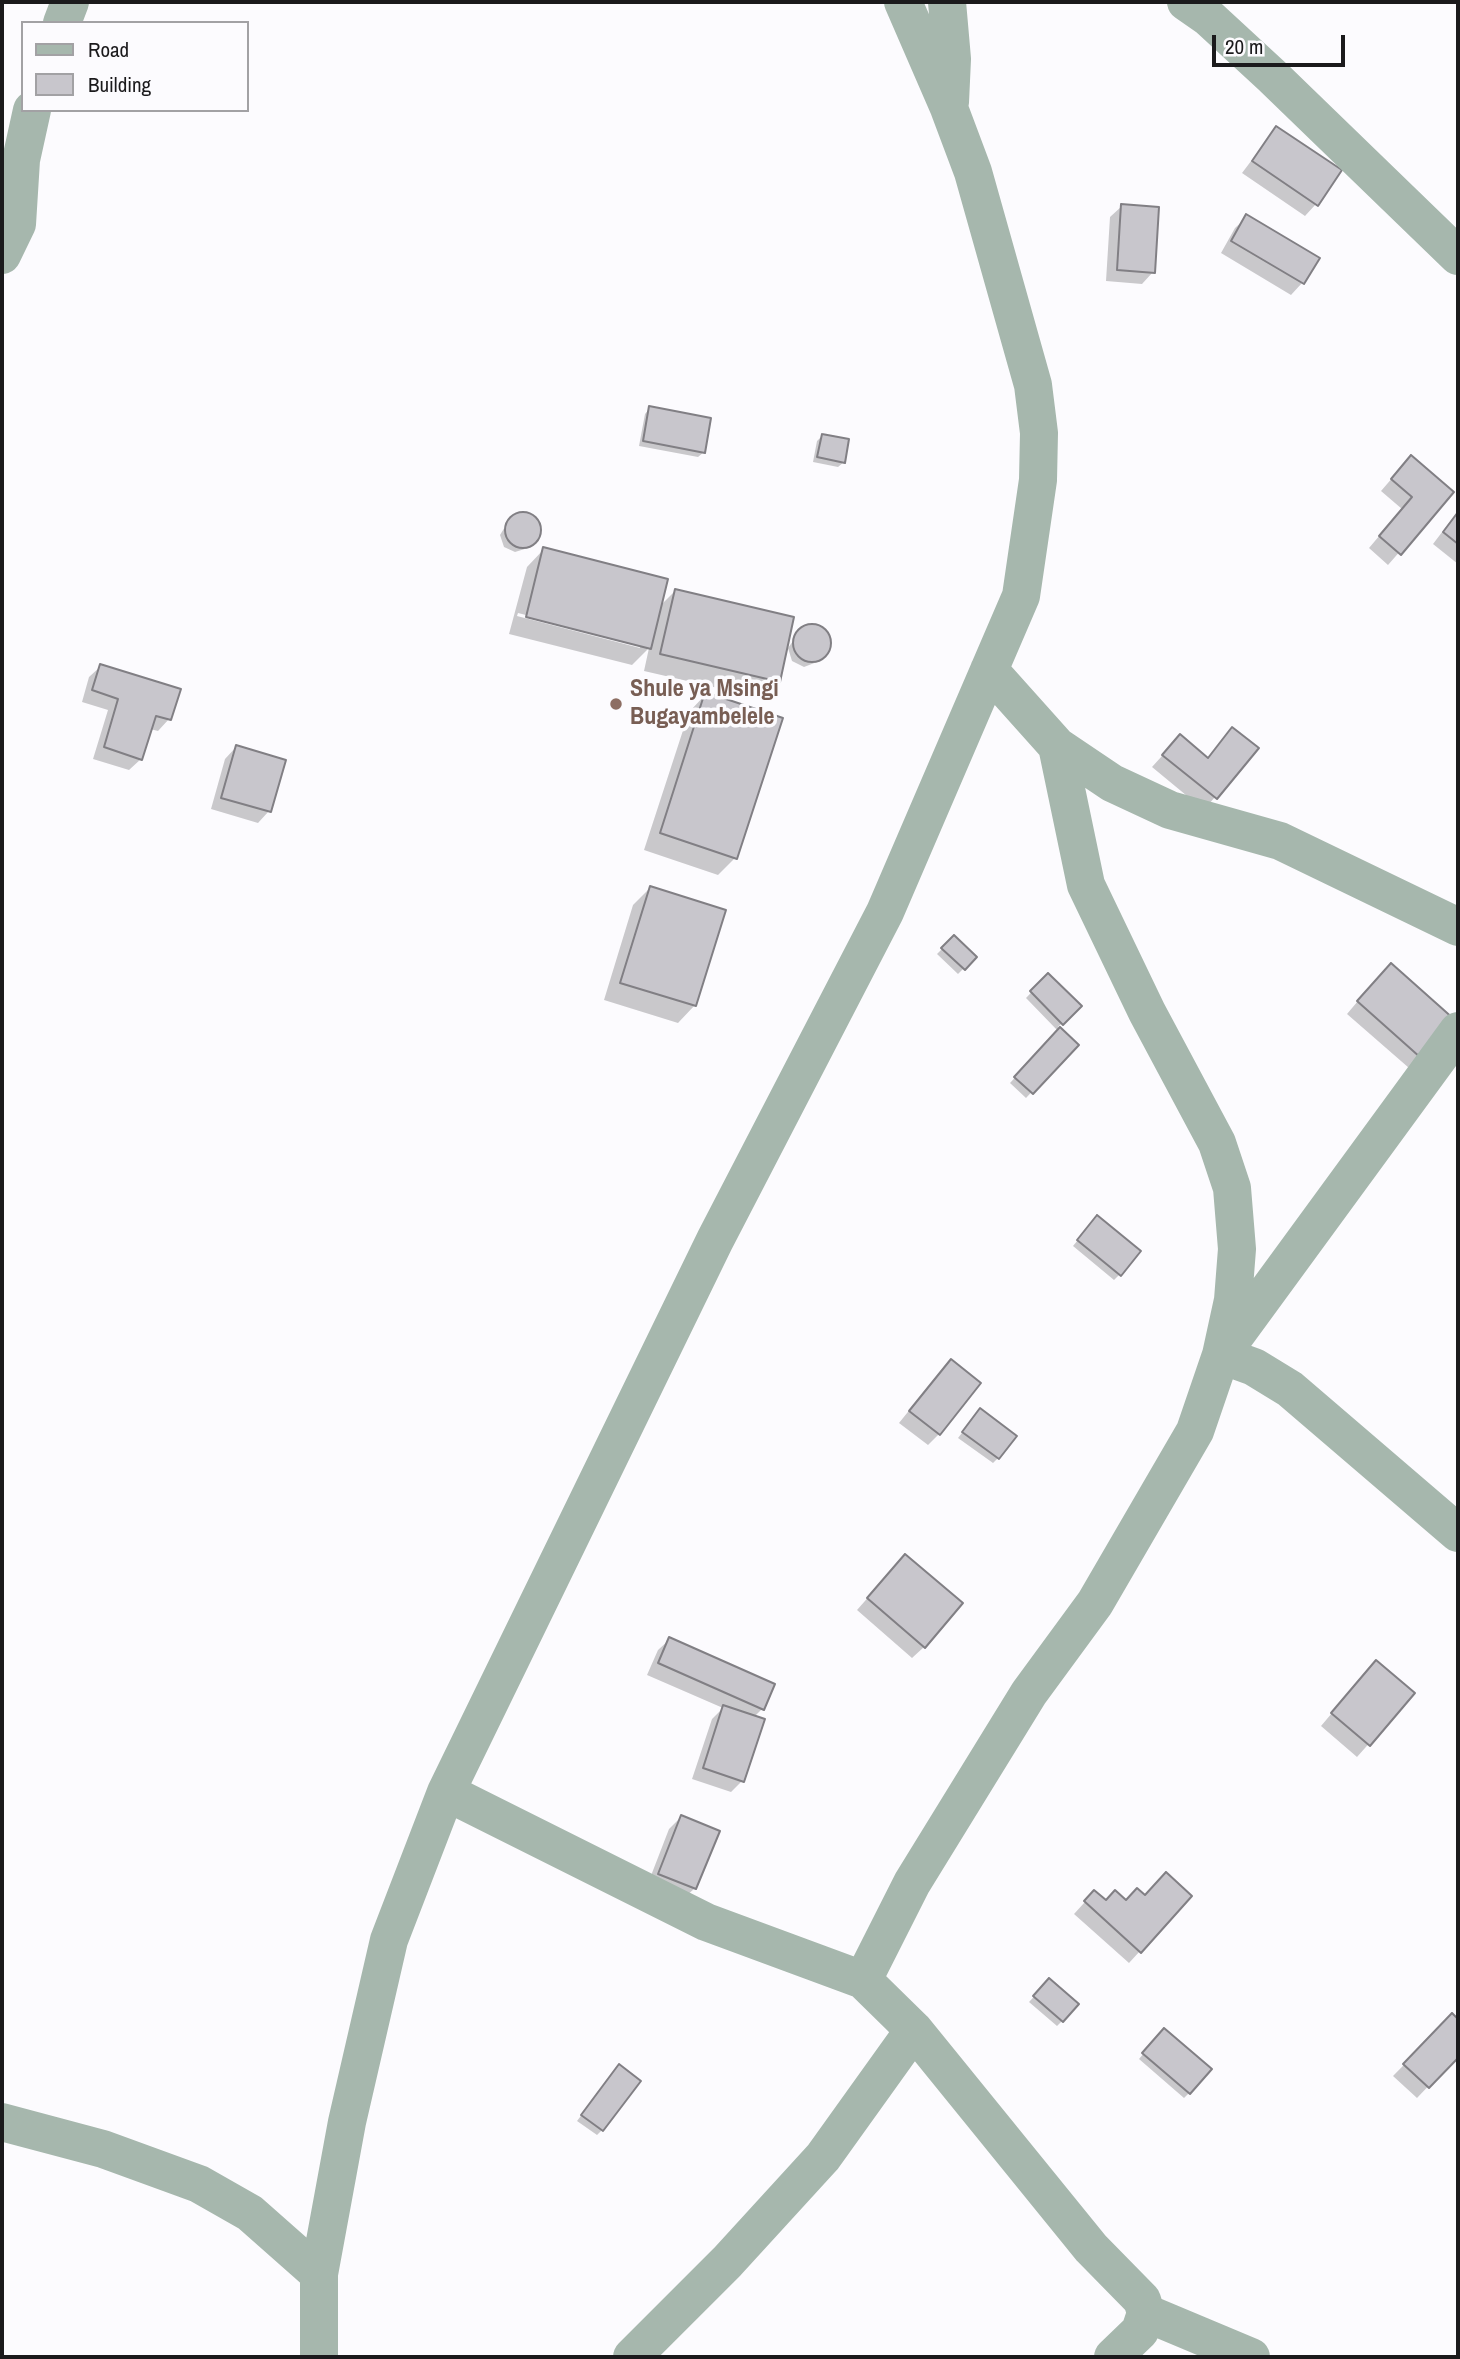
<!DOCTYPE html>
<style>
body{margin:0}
#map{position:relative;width:1460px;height:2359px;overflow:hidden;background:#fcfbfe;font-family:"Archivo Narrow",sans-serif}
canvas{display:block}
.frame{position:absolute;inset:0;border:4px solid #1b1a1c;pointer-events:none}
.legend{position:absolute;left:21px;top:21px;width:228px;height:91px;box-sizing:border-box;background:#fcfbfe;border:2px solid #a2a1a4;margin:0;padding:9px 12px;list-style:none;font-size:21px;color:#1b1a1c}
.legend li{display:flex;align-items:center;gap:14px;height:35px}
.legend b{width:35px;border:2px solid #a2a1a4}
.scale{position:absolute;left:1212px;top:35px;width:133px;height:32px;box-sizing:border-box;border:4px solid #1b1a1c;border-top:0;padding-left:9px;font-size:21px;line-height:24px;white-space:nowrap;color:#1b1a1c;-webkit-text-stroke:5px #fcfbfe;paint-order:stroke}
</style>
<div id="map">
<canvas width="1460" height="2359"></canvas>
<div class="frame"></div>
<ul class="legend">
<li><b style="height:9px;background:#a6b7ad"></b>Road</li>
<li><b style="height:19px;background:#c8c6cc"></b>Building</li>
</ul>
<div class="scale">20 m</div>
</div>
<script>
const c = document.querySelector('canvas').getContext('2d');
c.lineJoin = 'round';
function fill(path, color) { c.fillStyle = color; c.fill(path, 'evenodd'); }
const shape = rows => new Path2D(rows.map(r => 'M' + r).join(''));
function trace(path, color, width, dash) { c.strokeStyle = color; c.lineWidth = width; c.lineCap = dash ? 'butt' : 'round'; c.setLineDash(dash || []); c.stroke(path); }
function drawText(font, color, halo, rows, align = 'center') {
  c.font = font + ' "Archivo Narrow",sans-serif'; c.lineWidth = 7; c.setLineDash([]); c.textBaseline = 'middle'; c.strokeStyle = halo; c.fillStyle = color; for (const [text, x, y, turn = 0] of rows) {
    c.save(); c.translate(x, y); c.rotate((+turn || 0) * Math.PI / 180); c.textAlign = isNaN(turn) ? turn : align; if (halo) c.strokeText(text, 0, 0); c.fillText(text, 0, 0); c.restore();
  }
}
fill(shape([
 [1276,128,1316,204,1305,216,1242,173],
 [1122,206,1153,272,1142,284,1106,281,1110,217],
 [1247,217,1302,283,1291,295,1221,253,1235,228],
 [650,408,704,452,698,457,639,446,645,414],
 [822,436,844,462,838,467,813,462,817,441],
 [1400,469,1452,492,1388,565,1369,548,1402,509,1381,491],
 [1458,511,1458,564,1433,544],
 [524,513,535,519,539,531,528,548,515,552,504,547,500,535,511,517],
 [544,549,659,607,675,591,778,681,761,698,644,671,649,648,632,665,509,634,527,567],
 [518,613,640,644,640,648,517,616],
 [814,626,825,632,829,644,817,662,804,667,792,661,788,648,801,630],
 [101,666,169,719,158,731,150,729,141,759,129,770,93,759,108,710,82,702,89,677],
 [706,694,735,858,718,875,644,850,689,712],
 [1233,729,1256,748,1204,810,1152,767,1180,736,1207,759],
 [236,747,269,811,258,823,211,809,225,759],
 [650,888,695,1005,678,1023,604,1000,633,905],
 [954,937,975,957,958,974,937,954],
 [1048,975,1079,1006,1058,1027,1076,1045,1026,1098,1010,1083,1058,1031,1026,998],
 [1379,976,1452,1020,1409,1068,1347,1014],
 [1092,1223,1120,1274,1114,1280,1073,1246],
 [940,1372,939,1434,928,1445,899,1423],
 [975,1416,998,1458,993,1463,958,1438],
 [894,1568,924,1647,912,1658,857,1610],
 [670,1639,762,1709,754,1717,742,1781,731,1792,692,1779,712,1719,723,1708,647,1675,658,1650],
 [1365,1674,1413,1694,1357,1757,1321,1726],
 [681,1817,695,1888,683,1899,647,1886,669,1829],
 [1094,1892,1140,1951,1129,1963,1074,1914],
 [1049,1981,1062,2021,1057,2026,1029,2002],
 [1452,2016,1458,2022,1458,2055,1417,2098,1393,2076],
 [1159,2035,1189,2093,1184,2098,1139,2059],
 [614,2072,602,2130,597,2135,577,2121]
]), '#0003');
const building = shape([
 [1276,126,1342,170,1318,206,1252,161,1276,126],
 [1121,204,1159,207,1155,273,1117,270,1121,204],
 [1246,214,1320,258,1304,284,1231,241,1246,214],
 [649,406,711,418,705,453,643,441,649,406],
 [822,434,849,439,845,463,817,457,822,434],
 [1411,455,1454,492,1401,555,1379,536,1412,497,1391,479,1411,455],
 '505 530a18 18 0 1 1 36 0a18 18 0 1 1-36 0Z',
 [1458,512,1458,544,1443,532,1458,512],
 [543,547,668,579,651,649,526,617,543,547],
 [675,589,794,617,780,682,660,654,675,589],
 '793 643a19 19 0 1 1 38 0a19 19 0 1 1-38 0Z',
 [100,664,181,689,171,720,156,716,142,760,104,747,118,699,92,690,100,664],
 [705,692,783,718,737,859,660,833,705,692],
 [1232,727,1259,748,1217,799,1162,755,1180,734,1208,758,1232,727],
 [236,745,286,760,271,812,221,798,236,745],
 [650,886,726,910,696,1006,620,983,650,886],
 [954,935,977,957,965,970,941,948,954,935],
 [1391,963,1455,1020,1421,1058,1357,1001,1391,963],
 [1048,973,1082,1006,1063,1025,1030,991,1048,973],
 [1060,1027,1079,1045,1033,1094,1014,1077,1060,1027],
 [1097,1215,1141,1251,1121,1276,1077,1240,1097,1215],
 [951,1359,981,1383,940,1435,909,1411,951,1359],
 [980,1408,1017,1436,999,1459,962,1432,980,1408],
 [905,1554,963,1603,925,1648,867,1598,905,1554],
 [669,1637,775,1684,764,1710,658,1663,669,1637],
 [1376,1660,1415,1693,1370,1746,1331,1713,1376,1660],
 [723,1705,765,1719,744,1782,703,1768,723,1705],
 [681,1815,720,1831,696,1889,658,1874,681,1815],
 [1166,1872,1192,1896,1141,1953,1084,1901,1094,1890,1106,1900,1115,1890,1126,1900,1137,1888,1145,1895,1166,1872],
 [1049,1978,1079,2004,1063,2022,1033,1996,1049,1978],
 [1452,2013,1458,2019,1458,2058,1429,2088,1403,2064,1452,2013],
 [1164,2028,1212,2069,1190,2094,1142,2053,1164,2028],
 [619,2064,641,2081,603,2131,581,2115,619,2064]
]);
fill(building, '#c8c6cc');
trace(building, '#817f84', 2);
trace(shape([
 [947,2,952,59,950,102],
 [1186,2,1209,18,1273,77,1458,256],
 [62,23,70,2],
 [2,255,17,224,21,160,32,110],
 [989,670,1057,746,1112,783,1170,810,1280,841,1458,927],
 [1458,1031,1221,1355,1254,1367,1290,1389,1458,1533],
 [446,1792,706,1922,863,1980,914,2030,1091,2248,1142,2300,1146,2313,1140,2331,1113,2357],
 [863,1980,912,1883,1029,1693,1095,1603,1195,1431,1221,1355,1233,1300,1237,1249,1232,1188,1217,1143,1147,1012,1086,885,1057,746],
 [2,2122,103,2149,199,2184,250,2213,319,2274],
 [1146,2313,1251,2357],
 [319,2357,319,2274,347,2122,389,1940,446,1792,715,1240,885,912,1021,596,1038,480,1039,433,1033,385,973,172,949,108,903,2],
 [632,2357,727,2262,823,2157,914,2030]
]), '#a6b7ad', 38);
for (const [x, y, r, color] of [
 [616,704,7,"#8d6e63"]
]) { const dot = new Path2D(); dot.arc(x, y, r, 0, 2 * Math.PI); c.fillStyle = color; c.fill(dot); trace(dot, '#fcfbfe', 2.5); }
drawText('bold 24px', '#785e54', '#fcfbfe', [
 ["Shule ya Msingi",630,690],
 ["Bugayambelele",630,718]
], 'left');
</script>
